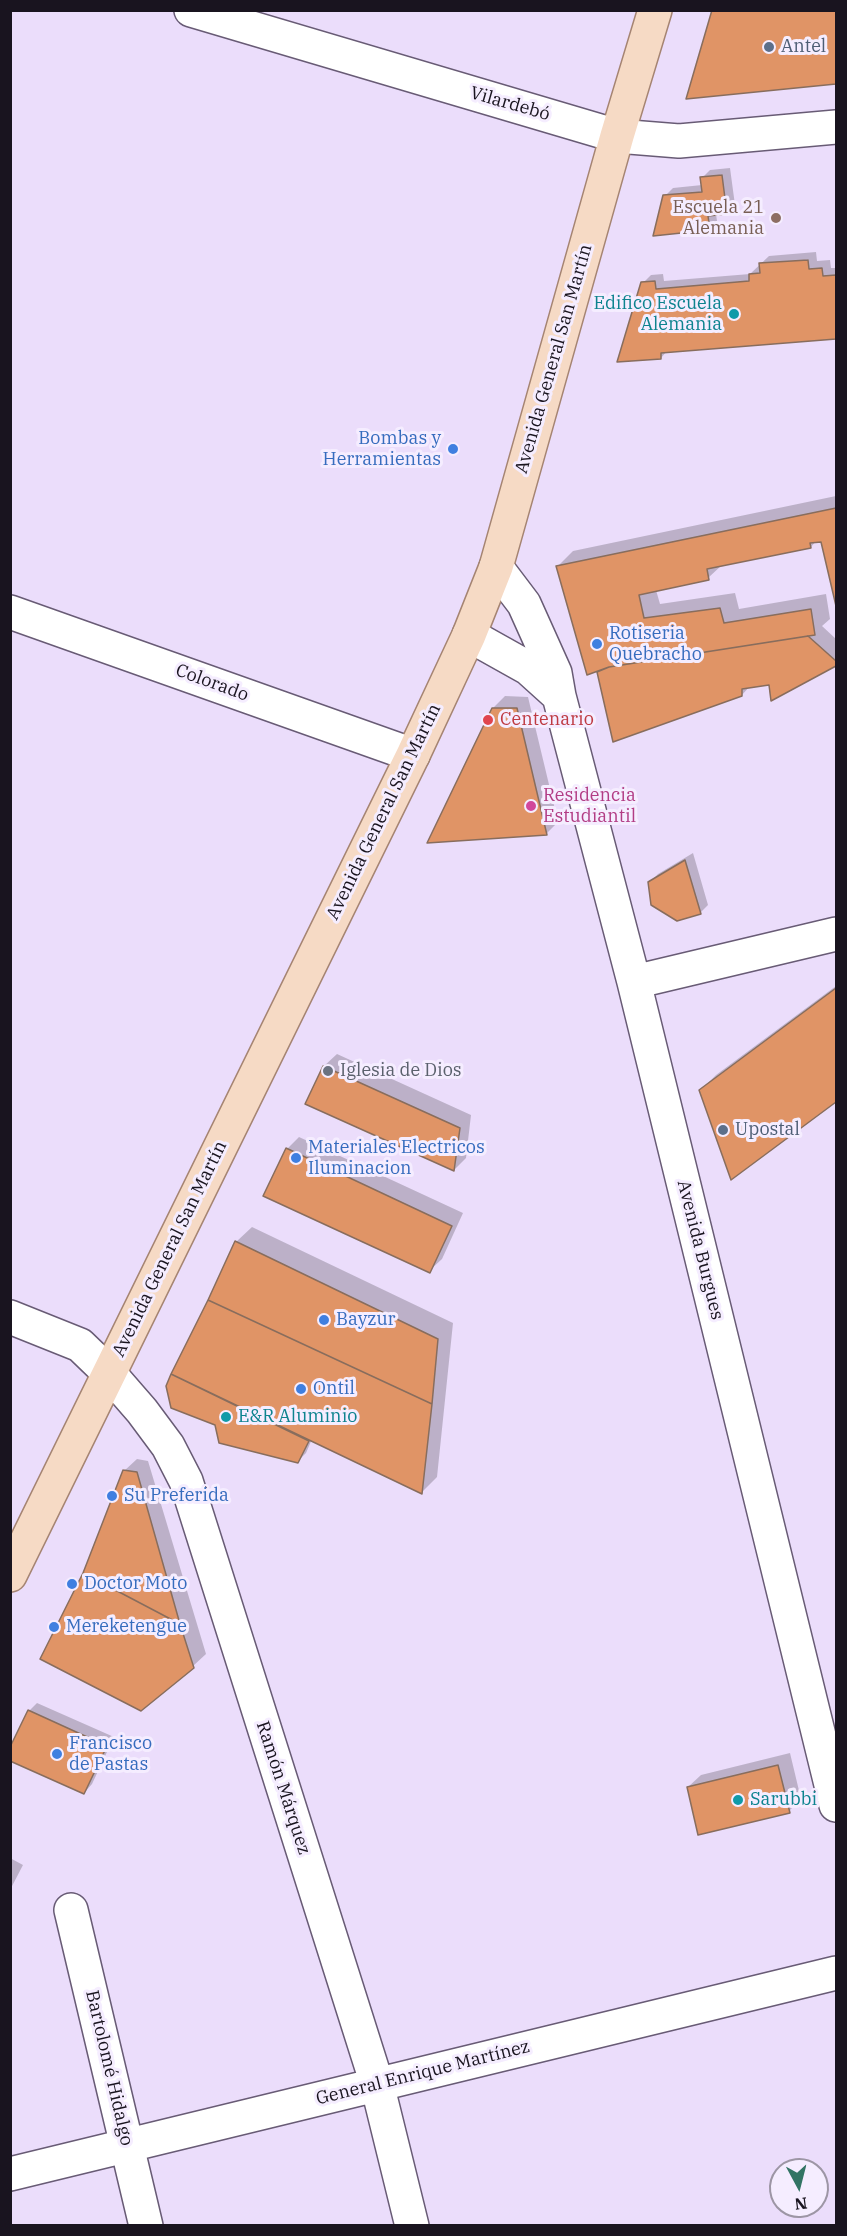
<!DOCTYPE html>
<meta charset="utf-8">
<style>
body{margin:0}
#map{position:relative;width:847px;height:2236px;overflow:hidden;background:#ebddfb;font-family:"IBM Plex Serif",serif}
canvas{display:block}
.frame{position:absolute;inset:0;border:12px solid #19141f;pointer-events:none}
.north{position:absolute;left:769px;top:2158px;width:60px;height:60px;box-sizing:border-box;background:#f5edff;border:2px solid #9d96a5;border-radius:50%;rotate:173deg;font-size:16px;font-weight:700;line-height:24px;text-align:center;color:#19141f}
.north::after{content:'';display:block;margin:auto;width:21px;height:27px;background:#327464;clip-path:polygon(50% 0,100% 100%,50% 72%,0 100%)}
</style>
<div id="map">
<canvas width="847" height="2236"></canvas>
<div class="frame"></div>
<div class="north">N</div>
</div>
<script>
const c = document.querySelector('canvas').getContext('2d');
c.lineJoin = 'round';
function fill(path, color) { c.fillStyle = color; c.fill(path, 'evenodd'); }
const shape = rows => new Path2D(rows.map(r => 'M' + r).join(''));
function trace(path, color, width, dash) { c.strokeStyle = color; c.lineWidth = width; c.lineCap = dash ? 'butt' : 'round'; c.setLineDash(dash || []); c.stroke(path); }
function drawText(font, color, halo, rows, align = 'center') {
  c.font = font + ' "IBM Plex Serif",serif'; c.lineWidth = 6; c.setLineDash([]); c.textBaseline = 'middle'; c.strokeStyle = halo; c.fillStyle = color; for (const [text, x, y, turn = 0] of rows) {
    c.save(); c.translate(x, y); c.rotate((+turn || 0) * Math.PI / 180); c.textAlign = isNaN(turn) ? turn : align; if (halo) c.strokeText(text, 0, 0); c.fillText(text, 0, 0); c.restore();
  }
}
fill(shape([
 [714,10,836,10,836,83,688,97],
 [730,168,735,205,726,213,716,214,717,221,709,229,665,196,673,188,702,185,702,178,710,170],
 [816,252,817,261,830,260,831,268,836,268,836,338,667,351,661,358,643,283,651,275,663,274,664,281,750,274,769,256],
 [836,496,836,600,822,540,816,541,811,547,722,565,708,578,656,590,660,604,735,593,739,609,826,594,830,619,822,626,836,639,836,664,772,698,770,683,750,686,742,695,599,673,604,667,557,567,573,551],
 [505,696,528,697,558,822,546,834,493,708],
 [693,853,708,905,700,913,649,883,658,874],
 [836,986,836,1100,732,1178,701,1090,716,1075],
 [337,1054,471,1115,466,1158,454,1170,307,1103,324,1066],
 [299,1137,463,1213,442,1259,429,1271,287,1149],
 [252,1227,453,1323,437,1477,422,1492,312,1439,306,1453,298,1461,216,1424,167,1386,236,1242],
 [137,1459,148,1461,206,1654,193,1666,124,1471],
 [37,1703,114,1737,92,1784,84,1793,29,1711],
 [790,1753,801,1799,789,1811,688,1787,701,1775],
 [10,1858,23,1865,10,1890]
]), '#0003');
const building = shape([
 [712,10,836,10,836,84,686,99,712,10],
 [722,175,727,214,708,216,710,230,653,236,663,195,702,192,700,177,722,175],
 [808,260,809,269,822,268,823,276,836,275,836,339,661,353,661,359,617,362,641,282,655,281,656,289,749,281,749,274,760,273,759,263,808,260],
 [836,508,836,606,821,542,810,543,811,548,707,569,709,580,639,595,644,618,720,608,724,623,811,609,815,635,609,667,587,675,556,566,836,508],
 [808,636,836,661,836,666,771,701,769,685,742,689,742,696,613,742,597,672,609,667,808,636],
 [492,708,517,708,547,835,427,843,492,708],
 [685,860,701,914,677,921,651,905,648,882,685,860],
 [836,988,836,1102,731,1180,699,1090,836,988],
 [323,1066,460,1128,454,1171,305,1104,323,1066],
 [286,1148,452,1226,430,1273,263,1196,286,1148],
 [235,1241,438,1339,432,1404,208,1300,235,1241],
 [208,1300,432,1404,422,1494,171,1374,208,1300],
 [171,1374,309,1441,298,1463,219,1443,215,1425,171,1408,166,1386,171,1374],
 [123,1470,137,1472,180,1624,83,1573,123,1470],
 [83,1573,180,1624,194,1668,141,1711,40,1659,83,1573],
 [28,1710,107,1746,84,1794,10,1761,10,1747,28,1710],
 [778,1765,790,1813,698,1835,687,1787,778,1765]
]);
fill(building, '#e09466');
trace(building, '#886d5d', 1.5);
const minor = shape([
 [191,10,617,136,679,141,836,127],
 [496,567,524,604,555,673,559,696,634,982,836,1805],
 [10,612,413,755],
 [469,635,528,668,559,696],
 [634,982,836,934],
 [10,1317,80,1345,109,1373,142,1411,168,1446,186,1481,377,2084,412,2226],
 [71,1910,146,2226],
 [10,2174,836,1973]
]);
const major = shape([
 [10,1575,413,755,469,635,496,567,617,136,655,10]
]);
trace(minor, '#685b75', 36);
trace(major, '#a58472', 36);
trace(minor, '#fff', 33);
trace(major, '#f6dac5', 33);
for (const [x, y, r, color] of [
 [769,47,6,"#5c6f8a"],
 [776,218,6,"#8d6e63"],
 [734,314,6,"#0f9aa8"],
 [453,449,6,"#3f7fe0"],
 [597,644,6,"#3f7fe0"],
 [488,720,6,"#e0444e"],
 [531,806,6,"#d1479c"],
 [328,1071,6,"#6b7280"],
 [723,1130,6,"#5c6f8a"],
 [296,1158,6,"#3f7fe0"],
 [324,1320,6,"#3f7fe0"],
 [301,1389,6,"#3f7fe0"],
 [226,1417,6,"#0f9aa8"],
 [112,1496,6,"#3f7fe0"],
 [72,1584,6,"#3f7fe0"],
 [54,1627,6,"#3f7fe0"],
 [57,1754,6,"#3f7fe0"],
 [738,1800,6,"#0f9aa8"]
]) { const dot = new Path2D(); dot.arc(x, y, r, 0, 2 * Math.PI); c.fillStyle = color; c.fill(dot); trace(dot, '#f5edff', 2); }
drawText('18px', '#4e5e75', '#f5edff', [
 ["Antel",781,47],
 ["Upostal",735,1130]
], 'left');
drawText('18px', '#19141f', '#f5edff', [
 ["Vilardebó",510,104,16],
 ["Avenida General San Martín",554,359,-74],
 ["Colorado",212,683,20],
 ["Avenida General San Martín",384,812,-64],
 ["Avenida General San Martín",170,1249,-64],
 ["Avenida Burgues",700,1250,76],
 ["Ramón Márquez",283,1788,72],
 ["Bartolomé Hidalgo",109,2068,77],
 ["General Enrique Martínez",423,2073,-14]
]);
drawText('18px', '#785e54', '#f5edff', [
 ["Escuela 21",764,208],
 ["Alemania",764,229]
], 'right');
drawText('18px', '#0d838f', '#f5edff', [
 ["Edifico Escuela",722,304,"right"],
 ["Alemania",722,325,"right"],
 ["E&R Aluminio",238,1417],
 ["Sarubbi",750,1800]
], 'left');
drawText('18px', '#366cbe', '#f5edff', [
 ["Bombas y",441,439,"right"],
 ["Herramientas",441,460,"right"],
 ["Rotiseria",609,634],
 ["Quebracho",609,655],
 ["Materiales Electricos",308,1148],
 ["Iluminacion",308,1169],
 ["Bayzur",336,1320],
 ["Ontil",313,1389],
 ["Su Preferida",124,1496],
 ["Doctor Moto",84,1584],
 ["Mereketengue",66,1627],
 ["Francisco",69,1744],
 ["de Pastas",69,1765]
], 'left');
drawText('18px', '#be3a42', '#f5edff', [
 ["Centenario",500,720]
], 'left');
drawText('18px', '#b23c85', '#f5edff', [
 ["Residencia",543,796],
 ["Estudiantil",543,817]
], 'left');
drawText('18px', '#5b616d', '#f5edff', [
 ["Iglesia de Dios",340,1071]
], 'left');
</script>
